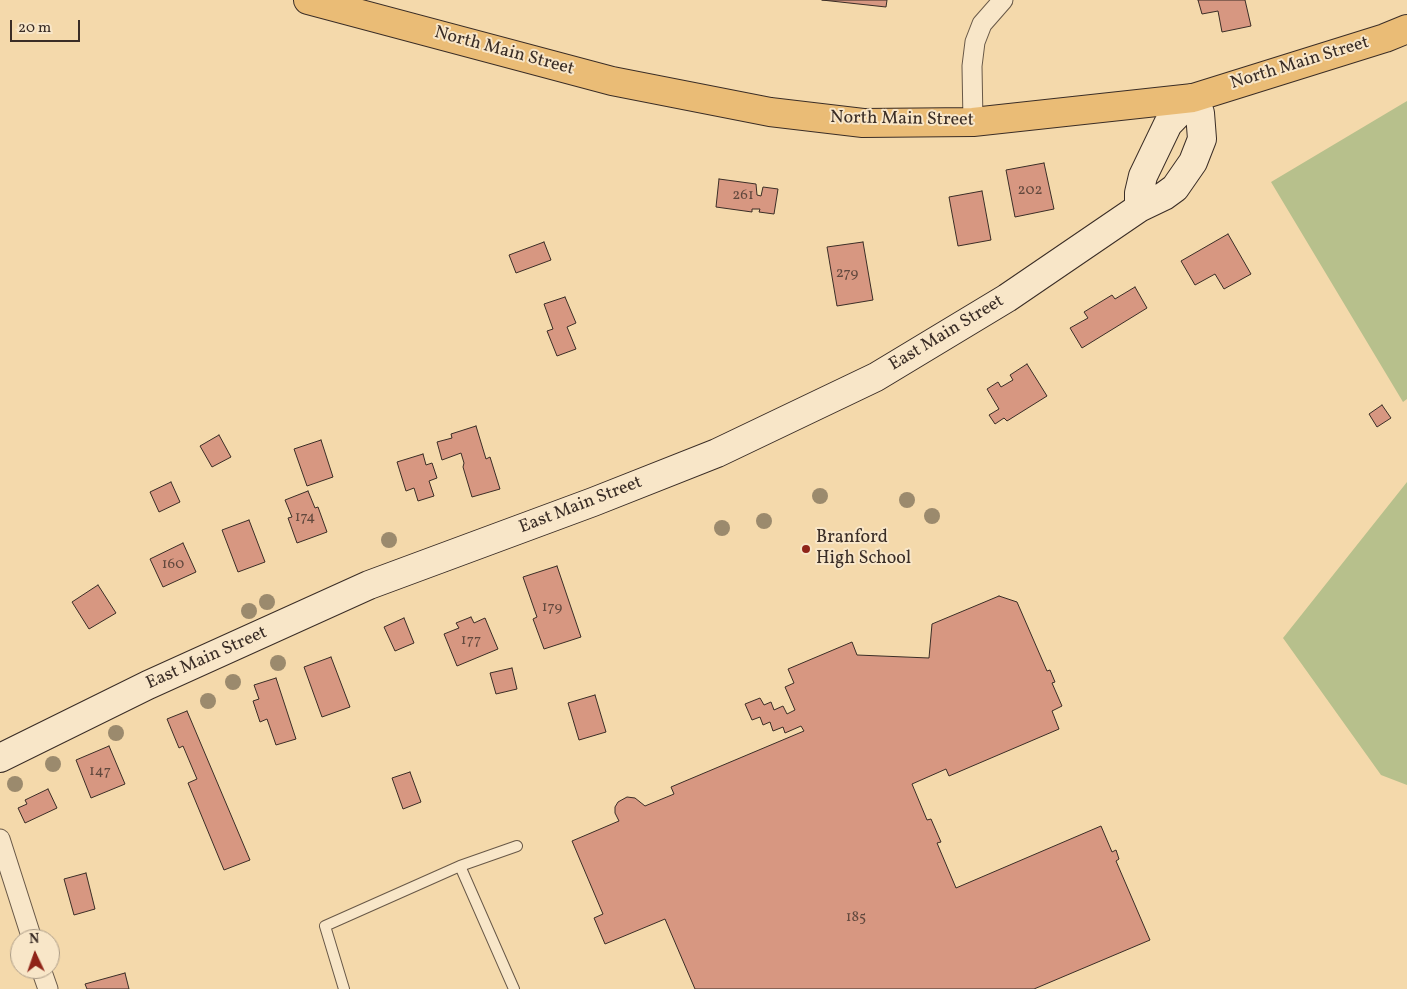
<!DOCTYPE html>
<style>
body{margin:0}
#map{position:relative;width:1407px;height:989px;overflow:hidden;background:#f4d9ab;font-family:Vollkorn,serif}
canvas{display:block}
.north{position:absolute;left:10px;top:929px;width:50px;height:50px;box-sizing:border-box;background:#f8e6c8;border:1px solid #ac9c87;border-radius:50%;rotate:357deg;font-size:14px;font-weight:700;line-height:20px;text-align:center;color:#3a2d26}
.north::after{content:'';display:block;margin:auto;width:18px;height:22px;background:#8f2418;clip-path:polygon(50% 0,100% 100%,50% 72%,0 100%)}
.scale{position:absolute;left:10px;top:20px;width:70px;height:22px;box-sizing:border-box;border:2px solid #3a2d26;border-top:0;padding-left:6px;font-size:15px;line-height:18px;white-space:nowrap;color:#3a2d26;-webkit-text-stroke:4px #f8e6c8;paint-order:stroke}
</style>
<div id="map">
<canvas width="1407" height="989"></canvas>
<div class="north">N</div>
<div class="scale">20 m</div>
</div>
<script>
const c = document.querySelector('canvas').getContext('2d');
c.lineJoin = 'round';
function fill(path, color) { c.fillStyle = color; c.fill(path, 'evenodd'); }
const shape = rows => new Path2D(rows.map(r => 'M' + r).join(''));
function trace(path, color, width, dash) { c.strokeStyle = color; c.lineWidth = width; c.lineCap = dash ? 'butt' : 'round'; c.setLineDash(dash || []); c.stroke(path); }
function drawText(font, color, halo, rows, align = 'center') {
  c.font = font + ' Vollkorn,serif'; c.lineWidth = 4; c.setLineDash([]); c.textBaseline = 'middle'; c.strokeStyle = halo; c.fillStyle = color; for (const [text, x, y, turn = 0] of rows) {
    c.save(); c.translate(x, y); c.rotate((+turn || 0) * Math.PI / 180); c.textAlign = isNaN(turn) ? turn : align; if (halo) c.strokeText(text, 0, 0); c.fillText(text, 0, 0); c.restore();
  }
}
fill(shape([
 [1407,101,1407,399,1403,402,1271,182],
 [1407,482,1407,785,1381,775,1283,638]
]), '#b7c08c');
const building = shape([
 [822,0,887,0,886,7,822,0],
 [1198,0,1245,0,1251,26,1222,32,1218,11,1202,14,1198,0],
 [1044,163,1054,209,1015,217,1006,170,1044,163],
 [719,179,756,184,757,195,761,196,763,187,778,189,774,214,759,212,760,209,752,209,752,212,716,207,719,179],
 [982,191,991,240,958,246,949,197,982,191],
 [1228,234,1251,274,1224,289,1215,274,1195,285,1181,261,1228,234],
 [544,242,551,260,516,273,509,255,544,242],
 [863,242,873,300,837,306,827,247,863,242],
 [1135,287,1147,308,1082,348,1070,328,1088,318,1084,312,1112,295,1115,299,1135,287],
 [565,297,576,323,567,327,576,349,557,356,547,331,553,329,544,304,565,297],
 [1027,364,1047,396,1007,421,1004,418,995,424,989,415,999,409,987,389,998,382,1001,387,1013,380,1010,375,1027,364],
 [1382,405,1391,418,1377,427,1369,414,1382,405],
 [476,426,486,459,490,457,500,489,472,497,463,467,464,463,461,453,442,460,437,442,452,438,451,434,476,426],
 [219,435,231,457,212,467,200,446,219,435],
 [321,440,333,477,307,486,294,449,321,440],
 [423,454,426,465,432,463,437,478,429,481,434,496,418,501,414,488,406,491,397,462,423,454],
 [171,482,180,502,159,512,150,492,171,482],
 [308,491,315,508,318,507,327,532,297,543,288,518,292,517,285,500,308,491],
 [249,520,265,562,238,572,222,530,249,520],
 [183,543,196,572,163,587,150,559,183,543],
 [557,566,581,637,544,649,533,619,537,617,523,577,557,566],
 [98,585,116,613,89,629,72,602,98,585],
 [999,596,1017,602,1047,671,1050,670,1055,682,1052,683,1062,706,1052,711,1059,729,949,776,946,769,912,784,927,820,931,819,941,842,937,843,956,888,1101,826,1112,852,1116,850,1119,859,1116,861,1150,940,1034,989,695,989,665,919,605,944,594,918,603,914,572,841,619,821,615,813,615,807,618,802,627,797,635,798,645,806,674,794,671,787,804,731,801,726,785,733,783,727,773,731,770,722,763,725,760,717,752,720,745,704,760,698,764,705,771,702,774,710,783,706,787,714,795,710,785,687,794,683,788,669,852,642,857,655,929,658,932,624,999,596],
 [471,617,474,623,485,618,498,649,457,666,444,634,459,628,456,623,471,617],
 [404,618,414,643,395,651,384,627,404,618],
 [331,657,350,707,322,717,304,667,331,657],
 [512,668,517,689,496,694,490,673,512,668],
 [276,678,296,739,276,745,267,719,260,722,253,701,259,699,254,685,276,678],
 [595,695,606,732,579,740,568,703,595,695],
 [187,711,250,860,224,870,188,783,197,779,183,746,179,748,167,719,187,711],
 [109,746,125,784,91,798,76,760,109,746],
 [410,772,421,802,403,809,392,778,410,772],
 [48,789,57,808,25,823,18,808,27,804,25,800,48,789],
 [86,873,95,909,74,915,64,879,86,873],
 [125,973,129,989,87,989,85,984,125,973]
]);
fill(building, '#d79781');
trace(building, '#3a2d26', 1);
const lane = shape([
 [460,866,514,989],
 [344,989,325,926,460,866,517,846]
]);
const street = shape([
 [973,122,972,66,975,42,982,24,1003,0],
 [0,839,32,939],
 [41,969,48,989]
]);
const secondary = shape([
 [0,758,148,685,369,585,593,502,717,453,876,377,1007,298,1139,208,1164,196,1175,188,1193,162,1202,139,1200,113,1193,98,1168,124,1143,176,1139,193,1139,208]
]);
const primary = shape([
 [308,0,612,81,770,112,863,123,973,122,1193,98,1385,38,1407,29]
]);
trace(lane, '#685847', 12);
trace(street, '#685847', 21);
trace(secondary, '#3a2d26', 30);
trace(primary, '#3a2d26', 30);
trace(lane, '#f8e6c8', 10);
trace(street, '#f8e6c8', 19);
trace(secondary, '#f8e6c8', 28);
trace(primary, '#eabc76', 28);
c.fillStyle = '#9b8a6d';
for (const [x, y] of [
 [820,496],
 [907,500],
 [932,516],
 [764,521],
 [722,528],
 [389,540],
 [267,602],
 [249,611],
 [278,663],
 [233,682],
 [208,701],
 [116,733],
 [53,764],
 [15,784]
]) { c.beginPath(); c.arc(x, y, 8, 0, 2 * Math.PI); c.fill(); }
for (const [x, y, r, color] of [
 [806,549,5,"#8f2418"]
]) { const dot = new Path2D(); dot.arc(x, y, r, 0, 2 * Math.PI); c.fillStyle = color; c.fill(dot); trace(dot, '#f8e6c8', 2); }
drawText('15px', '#61483d', null, [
 ["202",1030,191],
 ["261",743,196],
 ["279",847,274],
 ["174",305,518],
 ["160",173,565],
 ["179",552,608],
 ["177",471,641],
 ["147",100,772],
 ["185",856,918]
]);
drawText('18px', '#3a2d26', '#f8e6c8', [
 ["North Main Street",504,52,15],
 ["North Main Street",1300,64,-17],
 ["North Main Street",902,120,1],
 ["East Main Street",947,334,-31],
 ["East Main Street",581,506,-21],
 ["East Main Street",207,659,-24]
]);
drawText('18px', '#3a2d26', '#f8e6c8', [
 ["Branford",816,539],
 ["High School",816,560]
], 'left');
</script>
